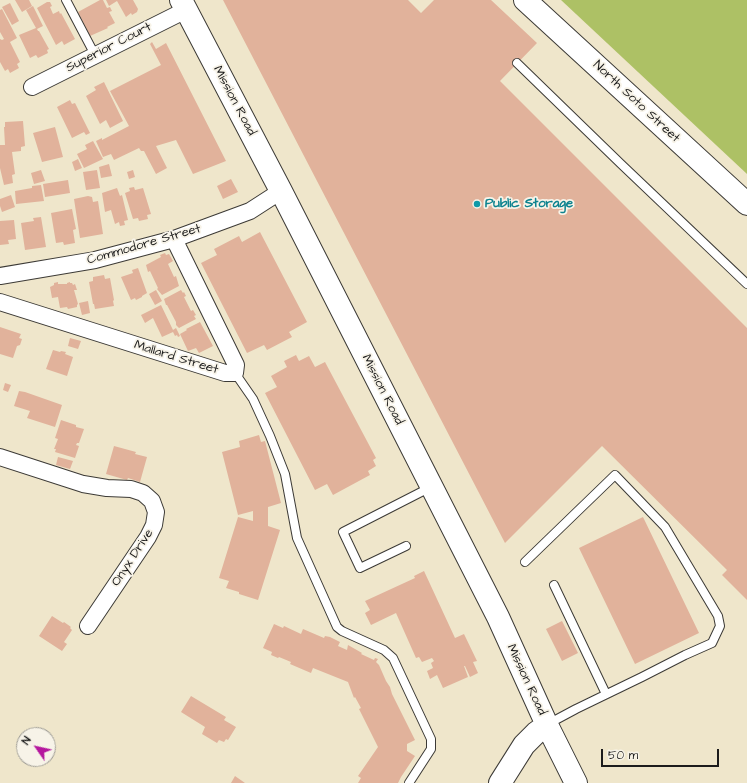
<!DOCTYPE html>
<style>
body{margin:0}
#map{position:relative;width:747px;height:783px;overflow:hidden;background:#efe6cb;font-family:"Architects Daughter",sans-serif}
canvas{display:block}
.north{position:absolute;left:16px;top:727px;width:40px;height:40px;box-sizing:border-box;background:#f7f3e8;border:1px solid #9f9d96;border-radius:50%;rotate:304deg;font-size:11px;font-weight:700;line-height:16px;text-align:center;color:#1c1c1c}
.north::after{content:'';display:block;margin:auto;width:14px;height:18px;background:#b5179e;clip-path:polygon(50% 0,100% 100%,50% 72%,0 100%)}
.scale{position:absolute;left:601px;top:749px;width:118px;height:18px;box-sizing:border-box;border:2px solid #1c1c1c;border-top:0;padding-left:5px;font-size:12px;line-height:14px;white-space:nowrap;color:#1c1c1c;-webkit-text-stroke:3px #f7f3e8;paint-order:stroke}
</style>
<div id="map">
<canvas width="747" height="783"></canvas>
<div class="north">N</div>
<div class="scale">50 m</div>
</div>
<script>
const c = document.querySelector('canvas').getContext('2d');
c.lineJoin = 'round';
function fill(path, color) { c.fillStyle = color; c.fill(path, 'evenodd'); }
const shape = rows => new Path2D(rows.map(r => 'M' + r).join(''));
function trace(path, color, width, dash) { c.strokeStyle = color; c.lineWidth = width; c.lineCap = dash ? 'butt' : 'round'; c.setLineDash(dash || []); c.stroke(path); }
function drawText(font, color, halo, rows, align = 'center') {
  c.font = font + ' "Architects Daughter",sans-serif'; c.lineWidth = 3.5; c.setLineDash([]); c.textBaseline = 'middle'; c.strokeStyle = halo; c.fillStyle = color; for (const [text, x, y, turn = 0] of rows) {
    c.save(); c.translate(x, y); c.rotate((+turn || 0) * Math.PI / 180); c.textAlign = isNaN(turn) ? turn : align; if (halo) c.strokeText(text, 0, 0); c.fillText(text, 0, 0); c.restore();
  }
}
fill(shape([
 [561,0,747,0,747,174]
]), '#adc165');
fill(shape([
 [15,0,29,0,32,6,22,12],
 [100,0,103,0,107,8,110,7,112,11,109,12,115,23,107,27,108,28,90,36,78,12],
 [106,0,133,0,138,9,137,12,132,15,131,13,126,17,117,1,109,6],
 [223,0,408,0,421,13,434,0,491,0,537,43,500,81,747,328,747,600,722,575,727,570,602,446,505,543],
 [47,2,50,2,52,6,50,7,53,14,59,11,60,14,61,13,75,39,64,45,62,41,56,45,37,8],
 [10,3,19,21,12,25,2,7],
 [33,6,43,26,37,29,38,31,39,31,49,49,47,50,48,53,38,58,36,55,30,58,19,35,36,28,26,10],
 [2,9,17,38,10,42,20,62,17,64,19,68,10,73,8,69,5,71,0,62,0,39,2,40,4,39,0,32,0,10],
 [152,42,156,49,166,43,226,161,193,174,176,140,156,146,167,168,156,174,144,151,141,151,139,148,114,160,111,154,103,157,96,141,102,138,102,140,129,126,110,91,161,65,150,44],
 [104,82,123,121,110,128,106,120,100,124,86,96,96,90,94,87],
 [70,100,72,104,75,103,90,133,86,135,84,132,72,138,57,107],
 [23,121,25,146,21,147,21,151,12,152,15,174,12,175,13,183,4,185,0,168,0,145,5,145,4,127,5,127,5,122],
 [55,127,63,157,42,162,33,133],
 [93,141,103,159,84,168,77,154,87,149,85,145],
 [78,159,82,168,75,171,72,162],
 [109,164,112,176,101,178,99,167],
 [41,170,45,181,34,184,31,173],
 [97,170,100,188,86,190,83,172],
 [133,170,135,177,129,179,127,172],
 [231,179,238,192,223,199,217,186],
 [68,180,70,193,45,197,43,184],
 [41,185,44,201,16,204,15,191,32,188,32,186],
 [134,187,135,190,143,188,151,214,147,215,148,219,139,221,138,218,133,219,125,193,130,191,129,188],
 [117,188,120,196,122,195,128,220,124,221,125,225,120,226,119,222,115,224,111,210,105,212,102,193],
 [11,195,15,207,2,212,0,206,0,199],
 [88,196,92,197,93,202,98,201,103,234,80,238,74,199],
 [72,209,76,229,73,230,75,243,64,245,63,242,56,243,51,213],
 [41,217,46,247,25,250,21,223,34,221,33,218],
 [14,220,16,239,8,240,9,244,0,245,0,221],
 [260,232,307,322,289,332,292,337,267,350,264,345,247,353,201,263,217,255,214,249,239,236,242,242],
 [165,253,166,255,169,254,173,261,168,264,174,277,176,276,179,286,162,295,157,289,158,288,150,271,148,272,146,265,161,257,160,255],
 [138,268,147,293,142,296,142,297,136,300,135,298,131,300,121,277,133,273,132,270],
 [104,275,105,279,110,278,114,300,113,301,114,306,95,309,94,304,93,304,89,282,93,281,93,277],
 [58,282,58,284,67,284,67,283,70,282,70,283,72,283,73,285,75,284,77,290,74,290,78,304,77,305,77,307,68,309,67,307,60,308,58,297,52,298,50,287,54,285,54,283],
 [156,290,162,301,155,305,149,294],
 [181,290,183,293,184,292,186,296,184,297,191,311,193,310,196,315,194,316,196,319,179,328,176,325,176,322,167,305,166,305,164,299],
 [88,301,90,313,82,315,79,303],
 [161,305,173,330,176,328,180,336,178,337,177,335,175,336,173,332,162,337,153,318,145,323,141,315],
 [200,322,213,346,199,353,196,348,188,351,180,334,187,330,186,329],
 [0,327,21,334,19,338,22,339,20,345,17,346,13,358,0,354],
 [70,338,81,341,78,349,68,346],
 [53,350,60,352,61,351,66,352,65,354,73,357,67,376,46,369],
 [296,355,299,361,309,356,315,367,325,362,376,458,373,460,376,466,368,471,370,475,333,495,327,484,315,490,265,393,277,387,271,376,287,367,284,361],
 [5,383,11,385,8,392,3,390],
 [19,391,25,392,62,405,55,427,27,418,30,411,14,406],
 [61,420,76,425,76,427,84,429,79,443,77,443,76,445,79,446,75,458,55,452,56,449,54,449,58,439,55,438],
 [259,435,261,442,265,441,281,503,268,507,268,526,280,530,258,600,239,594,239,592,226,588,229,581,219,578,238,517,253,521,253,511,238,515,222,452,240,447,239,441],
 [114,446,136,452,135,454,147,457,140,482,128,478,127,480,106,474],
 [58,457,73,461,70,469,56,465],
 [643,517,699,633,635,664,579,548],
 [424,571,455,638,464,634,477,661,473,662,478,673,470,677,465,666,464,666,468,677,443,688,437,675,430,679,427,671,433,668,431,663,434,661,432,658,422,662,419,657,416,658,396,613,371,625,365,613,370,610,365,601,415,578,414,576],
 [52,616,63,623,64,622,71,627,70,628,72,630,64,642,67,644,62,651,39,636],
 [562,621,578,653,562,661,546,629],
 [274,624,283,628,284,626,301,634,303,629,324,638,325,636,330,637,340,642,338,646,347,650,348,645,362,653,361,654,374,660,375,658,378,659,376,662,379,665,386,681,390,687,392,694,415,740,407,744,407,751,415,756,401,777,398,783,358,783,361,778,358,776,378,747,359,709,361,708,355,697,354,698,348,682,313,668,311,673,290,664,291,662,279,657,278,658,271,655,272,652,263,648],
 [191,696,226,717,224,720,236,727,228,740,226,739,224,742,219,740,217,743,202,734,205,727,181,712],
 [235,776,245,783,231,783]
]), '#e1b29b');
const lane = shape([
 [66,0,95,55],
 [517,63,621,164,747,284],
 [235,373,253,399,270,436,285,474,297,538,337,627,342,631,384,650,393,658,431,739,431,749,409,783],
 [406,546,360,568,343,532,431,487],
 [525,562,615,475,665,527,718,616,720,626,712,643,685,655,642,677,576,709,548,724],
 [554,585,606,694]
]);
const street = shape([
 [32,87,186,10],
 [0,276,95,260,174,239,250,211,281,191],
 [0,302,225,373,235,373,236,365,174,239],
 [0,457,83,484,107,488,131,489,143,493,152,501,156,512,154,525,148,537,88,626]
]);
const primary = shape([
 [181,0,281,191,498,617,547,725,576,783],
 [525,0,747,204],
 [500,783,524,745,536,733,547,725]
]);
trace(lane, '#3c3a36', 10);
trace(street, '#3c3a36', 18);
trace(primary, '#3c3a36', 24);
trace(lane, '#fff', 8);
trace(street, '#fff', 16);
trace(primary, '#fff', 22);
for (const [x, y, r, color] of [
 [477,204,4,"#0f9aa8"]
]) { const dot = new Path2D(); dot.arc(x, y, r, 0, 2 * Math.PI); c.fillStyle = color; c.fill(dot); trace(dot, '#f7f3e8', 1.5); }
drawText('13px', '#1c1c1c', '#f7f3e8', [
 ["Superior Court",109,48,-27],
 ["Mission Road",234,101,62],
 ["North Soto Street",636,102,43],
 ["Commodore Street",144,245,-16],
 ["Mallard Street",176,358,17],
 ["Mission Road",382,390,63],
 ["Onyx Drive",133,558,-57],
 ["Mission Road",526,680,65]
]);
drawText('bold 13px', '#0d838f', '#f7f3e8', [
 ["Public Storage",485,204]
], 'left');
</script>
